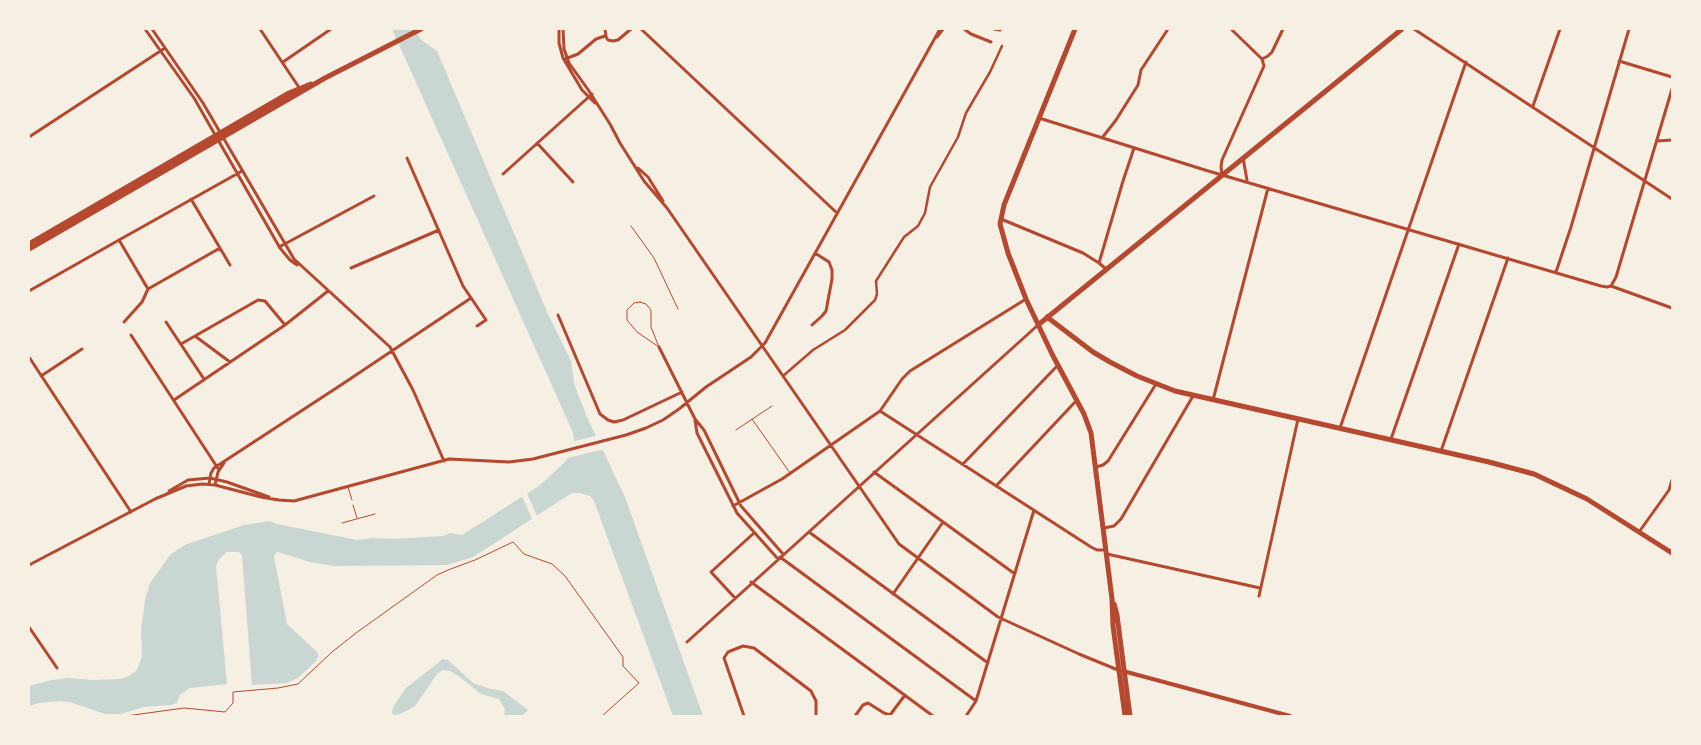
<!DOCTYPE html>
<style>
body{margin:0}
#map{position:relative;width:1701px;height:745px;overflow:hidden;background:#f6efe4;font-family:"Noto Serif",serif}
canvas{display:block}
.frame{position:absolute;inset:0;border:30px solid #f6efe4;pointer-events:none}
</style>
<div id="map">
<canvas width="1701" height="745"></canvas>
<div class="frame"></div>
</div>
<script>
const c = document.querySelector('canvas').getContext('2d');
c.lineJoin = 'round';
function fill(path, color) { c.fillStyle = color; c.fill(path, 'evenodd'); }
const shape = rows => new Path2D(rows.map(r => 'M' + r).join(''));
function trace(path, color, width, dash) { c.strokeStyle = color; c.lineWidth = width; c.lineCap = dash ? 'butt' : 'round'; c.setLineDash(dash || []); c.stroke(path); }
fill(shape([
 [392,29,415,29,420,39,437,51,548,314,571,361,574,384,587,417,625,497,703,716,673,716,594,501,590,496,580,493,572,493,473,557,447,565,334,566,310,562,278,552,276,553,274,557,287,624,316,651,319,656,315,662,298,678,287,683,252,685,242,555,239,552,227,552,219,559,216,566,227,684,190,688,180,695,177,703,171,705,144,707,121,714,105,714,70,702,59,701,39,703,29,706,29,686,52,680,69,678,92,680,121,679,129,676,137,670,142,657,141,630,145,600,150,583,171,554,187,544,244,525,270,521,277,524,357,540,373,538,394,539,443,536,450,533,462,535,539,486,565,462,570,453,574,441,573,433,567,419],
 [443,659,448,660,473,683,491,689,503,691,528,710,522,716,504,716,505,709,499,699,481,694,460,677,450,671,443,670,437,674,415,706,400,714,394,715,392,713,393,707,406,688]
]), '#c9d6d2');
fill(shape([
 [599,435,605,449,563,459,568,451,571,442],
 [526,491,538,518,533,521,521,494]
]), '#f6efe4');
trace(shape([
 [631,226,654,258,678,309],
 [640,302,646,304,651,310,651,327,659,347,637,332,627,320,627,310,634,303,640,302],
 [752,419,790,473],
 [736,430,772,406],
 [348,487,352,500],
 [353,505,357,518],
 [342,523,375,514],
 [126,716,184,708,225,712,233,703,233,692,278,688,298,684,332,652,356,633,437,575,448,570,475,560,513,542,524,554,552,564,565,576,623,657,623,666,639,683,602,716]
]), '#b5482f', 1);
trace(shape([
 [783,376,813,350,845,330,875,300,877,294,876,281,904,237,918,226,925,213,930,187,958,137,966,113,990,72,1002,46]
]), '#b5482f', 2.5);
trace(shape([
 [145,29,194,98,280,248,290,260,297,265],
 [152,29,203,103,294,259,390,347,413,390,444,461],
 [260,29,300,89],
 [559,29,559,43,563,58,582,90,595,103],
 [563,29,564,49,569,63,589,91,610,124,620,143,644,181,667,208,899,544,998,617,1079,654,1118,670],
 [605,29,606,37,608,40,613,41,618,40,631,29],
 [641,29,837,213],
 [964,29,971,34,991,42],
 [994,29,1000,30],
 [1414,29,1672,199],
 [937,37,943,29],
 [565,59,578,54,596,39,605,36],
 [1262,59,1268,56,1272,52,1283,29],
 [1619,61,1672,77],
 [283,62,331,29],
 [1533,106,1560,29],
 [1039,118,1205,170,1601,286,1607,287,1611,286,1672,308],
 [29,137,165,48],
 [1102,138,1116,120,1138,85,1141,70,1168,29],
 [1657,141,1672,140],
 [537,143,573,182],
 [407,158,463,286,486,320,477,326],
 [1243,158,1247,180],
 [638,168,648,177,663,201],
 [503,174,592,94],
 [1222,175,1221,167,1222,160,1264,66,1262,59,1231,29],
 [191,199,230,265],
 [1001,219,1083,253,1099,263,1106,269],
 [279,247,374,196],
 [1099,263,1123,181,1134,148],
 [351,268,439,230],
 [1556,272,1571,227,1629,29],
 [1611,286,1616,277,1672,89],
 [148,289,119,240,242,171],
 [29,291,119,240],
 [558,315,600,414,608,420,614,422,623,420,682,392],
 [124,322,142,302,148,289,220,248],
 [166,322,204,379],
 [812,325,822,316,826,311,832,279,832,270,829,262,815,253],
 [131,335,219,470],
 [195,336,230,362],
 [181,344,258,300,265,301,285,325],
 [659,347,695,419,704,430,741,506,783,554],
 [29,357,131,512],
 [41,376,82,349],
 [174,400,285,325,328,291],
 [1213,400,1268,188],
 [880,411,1091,547,1097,550,1106,550],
 [695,420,697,433,737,513,778,559],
 [1340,428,1466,62],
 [1391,439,1459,244],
 [1441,451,1508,258],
 [963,464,1058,365],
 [1096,467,1103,465,1108,461,1156,384],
 [874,472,1015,574],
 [209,484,211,473,214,468,344,383,471,298],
 [215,485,218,472,224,463],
 [996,486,1076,401],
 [169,491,188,480,210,478,227,482,269,497],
 [733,506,782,479,880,411,902,379,910,371,1026,299],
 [1104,528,1114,526,1121,519,1193,396],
 [809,532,988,663],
 [1639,532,1669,490,1672,480],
 [1107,554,1260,588],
 [780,557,976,701],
 [29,565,155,499,186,486,202,484,215,485,261,497,279,500,294,501,449,459,509,462,533,459,626,435,646,428,663,420,679,409,706,387,751,357,765,343,940,29],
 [751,582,933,716],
 [893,594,943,522],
 [1259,596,1298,419],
 [735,598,711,572,754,533],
 [29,627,57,668],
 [687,642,1038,325],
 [744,716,724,658,728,652,743,646,754,648,811,691,816,701,816,716],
 [855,716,863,705,868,703,884,713,890,715],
 [892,716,890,715,905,695],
 [966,716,976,701,1034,510]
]), '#b5482f', 3);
trace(shape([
 [1123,671,1290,716]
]), '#b5482f', 4);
trace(shape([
 [1075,29,1004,205,1000,224,1008,253,1026,299,1052,354,1084,414,1091,433,1112,599,1113,626,1125,716],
 [29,244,289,93,311,84],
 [29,249,325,78,421,29],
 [1047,317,1093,352,1110,362,1137,376,1175,391,1489,462,1534,474,1587,499,1672,553],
 [1038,325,1402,29],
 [1114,604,1117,615,1130,716]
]), '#b5482f', 5);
</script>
